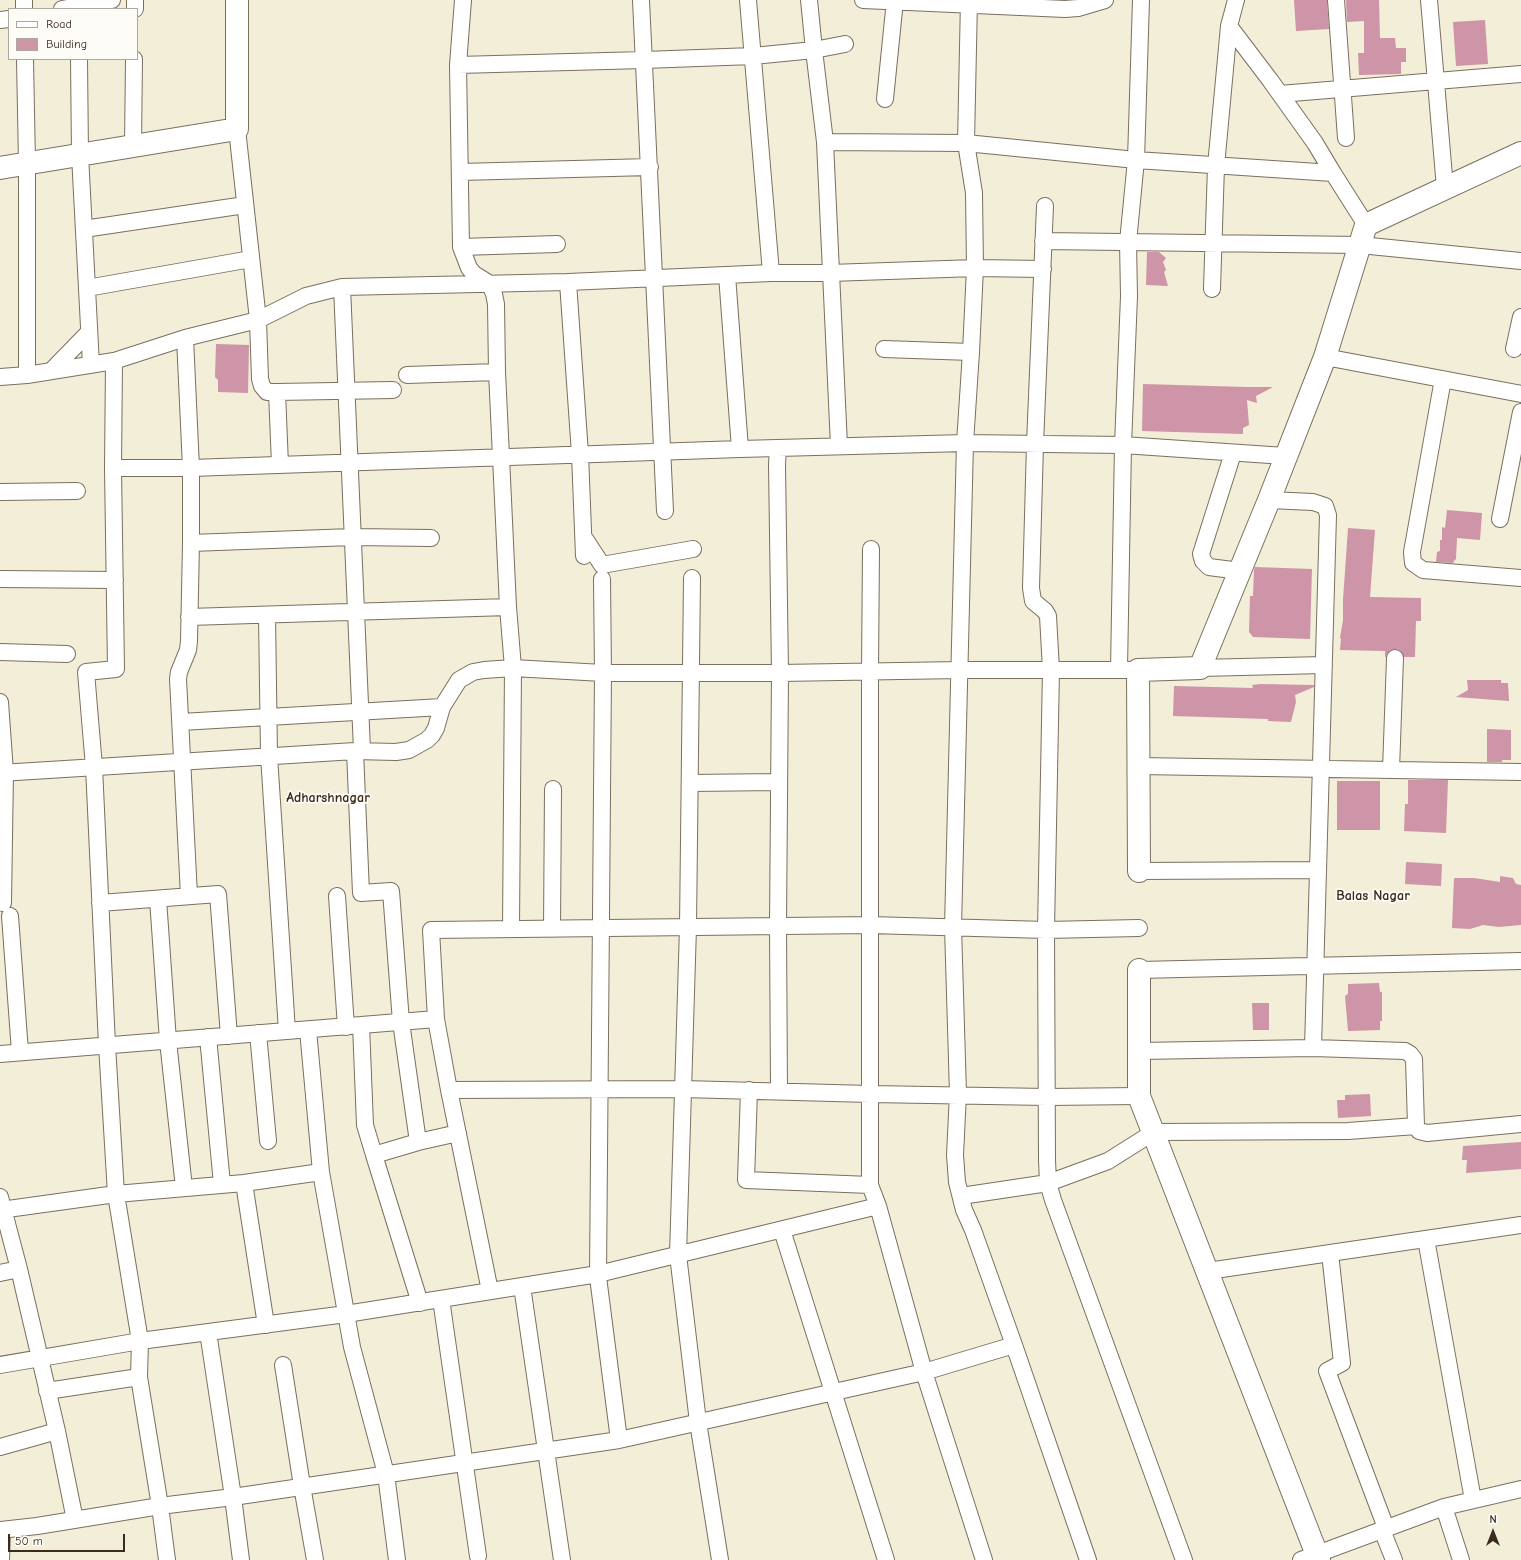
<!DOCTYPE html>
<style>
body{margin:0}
#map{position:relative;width:1521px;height:1560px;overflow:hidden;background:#f2eed8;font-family:"Comic Neue",sans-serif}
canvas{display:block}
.legend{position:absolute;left:8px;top:8px;width:130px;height:52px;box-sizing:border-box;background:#fdfcf7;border:1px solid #afa8a0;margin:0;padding:5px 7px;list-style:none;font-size:12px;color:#3b2a1e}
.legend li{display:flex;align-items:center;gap:8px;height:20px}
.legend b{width:20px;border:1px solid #afa8a0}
.north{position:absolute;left:1473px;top:1512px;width:40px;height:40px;-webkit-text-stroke:3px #fdfcf7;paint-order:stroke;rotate:0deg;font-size:11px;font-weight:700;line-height:16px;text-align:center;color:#3b2a1e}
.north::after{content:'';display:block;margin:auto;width:14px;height:18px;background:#3b2a1e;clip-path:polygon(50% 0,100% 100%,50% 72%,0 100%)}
.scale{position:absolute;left:8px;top:1534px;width:117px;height:18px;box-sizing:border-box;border:2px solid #3b2a1e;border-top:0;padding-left:5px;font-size:12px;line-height:14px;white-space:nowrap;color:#3b2a1e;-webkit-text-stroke:3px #fdfcf7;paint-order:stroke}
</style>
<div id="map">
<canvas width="1521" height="1560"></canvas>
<ul class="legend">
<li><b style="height:5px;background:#fff"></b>Road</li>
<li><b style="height:11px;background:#ce94a7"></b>Building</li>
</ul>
<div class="north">N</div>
<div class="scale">50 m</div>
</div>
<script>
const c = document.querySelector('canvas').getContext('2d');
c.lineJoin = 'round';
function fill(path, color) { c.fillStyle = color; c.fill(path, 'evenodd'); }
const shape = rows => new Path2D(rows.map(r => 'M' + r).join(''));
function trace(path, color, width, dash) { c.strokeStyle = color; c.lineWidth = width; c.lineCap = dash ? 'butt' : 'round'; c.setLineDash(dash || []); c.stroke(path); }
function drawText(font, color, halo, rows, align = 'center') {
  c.font = font + ' "Comic Neue",sans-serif'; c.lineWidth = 3.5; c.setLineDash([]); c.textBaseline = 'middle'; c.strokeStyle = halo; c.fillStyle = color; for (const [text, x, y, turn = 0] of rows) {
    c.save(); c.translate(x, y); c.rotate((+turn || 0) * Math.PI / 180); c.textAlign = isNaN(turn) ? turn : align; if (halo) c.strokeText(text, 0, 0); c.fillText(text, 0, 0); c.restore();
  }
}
fill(shape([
 [1294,0,1327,0,1329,29,1296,31],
 [1346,0,1379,0,1380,38,1395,38,1396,48,1406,48,1406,62,1401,62,1401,74,1359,75,1358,53,1364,53,1364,21,1347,22],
 [1485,20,1488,64,1456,66,1453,22],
 [1147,252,1159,252,1166,258,1163,262,1166,270,1164,272,1168,286,1146,285],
 [216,344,249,345,248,393,218,392,218,380,215,377],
 [1143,384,1246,387,1273,387,1256,396,1257,403,1247,400,1249,425,1243,428,1243,434,1142,431],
 [1447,510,1482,513,1480,540,1457,538,1456,559,1454,561,1453,563,1436,562,1437,552,1440,551,1440,540,1442,540,1442,527,1445,528],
 [1348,528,1375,530,1370,597,1421,598,1421,621,1416,621,1415,657,1404,657,1400,650,1396,649,1390,650,1386,657,1385,657,1385,651,1340,650,1341,639,1340,638,1343,620,1343,600],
 [1255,567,1312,569,1310,639,1253,637,1249,632,1250,596,1253,596,1254,570],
 [1467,680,1501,680,1501,683,1508,683,1509,701,1456,697,1468,690],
 [1260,684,1314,685,1314,687,1295,695,1296,702,1291,722,1268,721,1268,719,1173,716,1174,686,1253,688,1252,685],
 [1487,729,1511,730,1511,760,1502,760,1502,762,1487,762],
 [1408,780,1448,780,1446,833,1404,831,1405,804,1408,804],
 [1337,781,1380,781,1380,830,1337,830],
 [1406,862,1442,864,1441,886,1405,884],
 [1500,876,1513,878,1516,884,1521,885,1521,925,1499,927,1483,925,1470,929,1452,928,1454,878,1474,878,1500,882],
 [1379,983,1380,992,1382,992,1382,1021,1380,1021,1380,1030,1348,1031,1345,996,1348,994,1348,984],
 [1252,1003,1269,1003,1269,1030,1253,1030],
 [1370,1094,1371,1116,1338,1118,1337,1100,1345,1100,1345,1095],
 [1521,1142,1521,1169,1466,1173,1467,1160,1462,1160,1463,1146]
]), '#ce94a7');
const street = shape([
 [24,0,24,9],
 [463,0,458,65,461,247,469,268,474,274,490,284,494,294,496,304,497,372,501,457,508,607,513,668,511,929],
 [641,0,665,511],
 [748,0,771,273],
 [809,0,814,50,825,142,839,446],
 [863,0,1065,9,1078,8,1105,0],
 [969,0,966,143,974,193,975,268,971,352,965,443,953,927,958,1094,955,1155,957,1182,964,1210,973,1230,1014,1345,1088,1560],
 [1336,0,1346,138],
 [1429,0,1445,188],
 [62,9,112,0],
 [135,9,135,0],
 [0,20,9,19],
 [1229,26,1270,80,1315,143,1333,173],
 [25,59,27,164,27,375],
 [79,59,80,155,91,365],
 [458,65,644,60,753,56,814,50,845,44],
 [1280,94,1521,74],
 [885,99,895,0],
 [237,129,258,320,260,379,262,386,267,392,277,392,393,390],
 [825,142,966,143,1136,160,1333,173,1366,225],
 [133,146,134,59],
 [460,172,650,167],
 [1045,206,1035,444,1031,588,1033,601,1045,611,1048,616,1051,670,1046,930,1047,1160,1048,1183,1053,1200,1184,1560],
 [84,229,245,205],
 [1043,241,1360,245,1521,261],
 [461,247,557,244],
 [727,275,740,449],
 [568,282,580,454,584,556],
 [342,287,362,750],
 [87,288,251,259],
 [1212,289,1216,166,1229,26,1236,0],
 [185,338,191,468,191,543,189,641,188,650,179,672,178,679,189,896],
 [884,349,971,352],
 [1514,349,1521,317],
 [1325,357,1521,394],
 [114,361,113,468,116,669,86,672,94,767,107,1045,116,1194,140,1341,139,1377],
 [51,371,89,332],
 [407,375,497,372],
 [0,377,27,375,114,361,185,338,258,320,306,296,342,287,568,282,771,273,830,273,975,268,1043,269],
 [1443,379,1412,552,1413,563,1423,570,1521,578],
 [277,392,280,465],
 [778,448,777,465,780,673,778,926,779,1091],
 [1233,453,1201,554,1203,561,1209,567,1240,571],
 [113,468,191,468,740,449,965,443,1123,445,1285,456],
 [0,492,77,491],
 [1269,500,1313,502,1325,506,1328,515,1313,1048],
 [1500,519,1521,412],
 [585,539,602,565,693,549],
 [191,543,352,537,431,538],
 [871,549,870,671,870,1185,878,1206,924,1372,984,1560],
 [692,578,688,927,678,1255,698,1422,720,1560],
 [0,579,115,580],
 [602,579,603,673,598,1277,619,1440],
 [267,615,269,756,287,1031],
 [189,617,508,607],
 [0,652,67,654],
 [1200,668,1324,665],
 [1119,669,1123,445,1129,296,1128,242,1136,160,1141,0],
 [0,702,5,772,3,903],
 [181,722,442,707],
 [355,751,361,893,391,891,401,1022,418,1142],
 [1138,766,1521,772],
 [1391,770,1395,658],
 [0,773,355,751,396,752,409,750,427,740,432,735,436,728,442,707,459,680,473,672,484,670,513,668,603,673,780,673,960,670,1138,670],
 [690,783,779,782],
 [1139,871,1318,870],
 [337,896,346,1027],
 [158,899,168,1041,184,1188],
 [100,903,218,894,229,1036],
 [10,916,20,1052],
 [552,929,553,789],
 [1139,970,1521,961],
 [361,1025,365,1125,374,1155],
 [308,1030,321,1172,352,1347,386,1474,397,1560],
 [258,1033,268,1141],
 [208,1037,222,1184],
 [1139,1051,1313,1048,1405,1051,1410,1054,1414,1059,1416,1126,1419,1131,1427,1133,1521,1124],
 [0,1054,436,1019],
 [449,1090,683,1089,870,1094,1047,1097,1139,1096],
 [749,1090,746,1180,870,1185],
 [244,1183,266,1325],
 [961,1196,1048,1183,1108,1161,1154,1132,1348,1131,1416,1126],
 [0,1197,19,1269,57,1431,75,1520],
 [0,1210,116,1194,244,1183,321,1172],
 [782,1230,886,1560],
 [1426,1239,1473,1500],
 [1330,1253,1342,1363,1327,1371,1386,1528],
 [1208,1271,1521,1225],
 [0,1273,19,1269],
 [522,1286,562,1560],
 [490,1291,449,1090,436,1019,431,930,870,925,1046,930,1139,928],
 [441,1299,478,1556],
 [420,1303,374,1155,418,1142,458,1133],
 [208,1332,233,1497,241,1560],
 [0,1365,140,1341,346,1314,598,1274,878,1206],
 [283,1365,302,1486,315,1560],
 [47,1391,139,1377,160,1506,167,1560],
 [0,1447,57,1431],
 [1444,1507,1461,1560],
 [0,1530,37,1526,160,1506,233,1497,619,1440,924,1372,1014,1345],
 [1382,1530,1394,1560],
 [1,1560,2,1530],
 [1301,1560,1444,1507,1521,1489]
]);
const secondary = shape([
 [0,168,237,129,237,0],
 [1139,871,1138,670,1200,668,1269,500,1325,357,1366,225,1521,153],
 [1139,970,1139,1096,1319,1560]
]);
trace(street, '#7b6f5f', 18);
trace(secondary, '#7b6f5f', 24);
trace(street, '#fff', 16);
trace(secondary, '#fff', 22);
drawText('bold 14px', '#3b2a1e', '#fdfcf7', [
 ["Adharshnagar",328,798],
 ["Balas Nagar",1373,896]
]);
</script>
